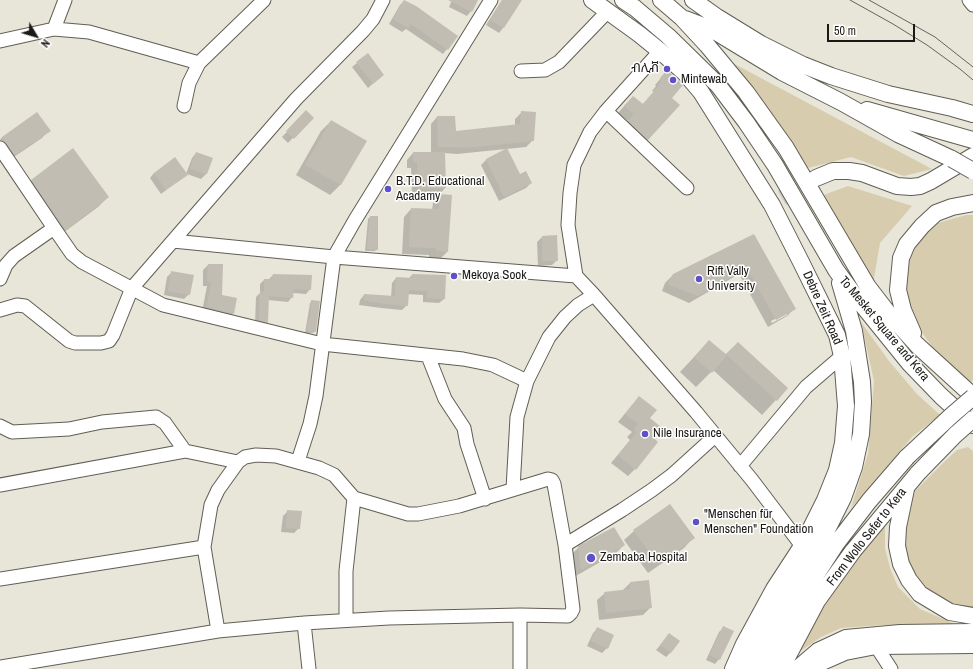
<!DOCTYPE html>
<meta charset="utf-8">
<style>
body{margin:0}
#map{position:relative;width:973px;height:669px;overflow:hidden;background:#e8e5d9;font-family:"Archivo Narrow",sans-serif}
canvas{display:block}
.north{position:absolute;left:16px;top:16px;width:40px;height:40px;-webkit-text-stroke:3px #fff;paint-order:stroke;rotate:128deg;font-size:11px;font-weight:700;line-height:16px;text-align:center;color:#1a1915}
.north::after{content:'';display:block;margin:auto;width:14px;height:18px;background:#1a1915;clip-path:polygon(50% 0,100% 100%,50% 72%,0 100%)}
.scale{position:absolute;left:827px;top:24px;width:88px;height:18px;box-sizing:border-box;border:2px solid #1a1915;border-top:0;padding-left:5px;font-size:12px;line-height:14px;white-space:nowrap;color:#1a1915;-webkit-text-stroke:3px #fff;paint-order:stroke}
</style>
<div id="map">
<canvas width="973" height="669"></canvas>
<div class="north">N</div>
<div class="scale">50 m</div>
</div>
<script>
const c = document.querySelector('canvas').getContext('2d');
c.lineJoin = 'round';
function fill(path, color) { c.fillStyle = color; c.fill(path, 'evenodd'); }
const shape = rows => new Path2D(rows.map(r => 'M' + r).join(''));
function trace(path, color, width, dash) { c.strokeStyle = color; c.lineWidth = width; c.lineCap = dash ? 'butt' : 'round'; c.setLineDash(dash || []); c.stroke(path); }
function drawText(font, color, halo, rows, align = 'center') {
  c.font = font + ' "Archivo Narrow","Noto Sans Ethiopic",sans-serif'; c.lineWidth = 3; c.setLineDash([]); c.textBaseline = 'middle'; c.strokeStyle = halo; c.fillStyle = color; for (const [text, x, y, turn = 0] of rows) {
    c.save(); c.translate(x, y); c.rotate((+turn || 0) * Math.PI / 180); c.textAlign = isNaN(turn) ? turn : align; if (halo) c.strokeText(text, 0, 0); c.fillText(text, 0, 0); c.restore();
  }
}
fill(shape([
 [727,60,932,169,904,176,851,157,804,169],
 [848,186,912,206,880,243,872,290,818,197],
 [966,215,973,215,973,380,968,385,935,351,910,315,901,285,907,253,934,224],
 [861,322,889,361,917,394,940,415,913,436,851,508,868,454,874,381],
 [968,447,973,451,973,608,957,606,936,597,922,588,901,558,899,529,912,494,945,461,957,450],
 [885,520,885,548,890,568,898,587,920,609,955,624,884,625,841,628,821,637,789,659,807,626]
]), '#d7cdae');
fill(shape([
 [452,0,477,0,471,11,467,16,449,7],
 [502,0,521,0,503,28,499,33,486,25],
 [404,1,447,49,443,54,406,29,402,32,389,24,400,5],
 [357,63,378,79,368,88,352,67],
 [667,71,671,98,648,140,641,146,622,128,628,121,618,113,626,104,642,105,654,92,652,91,656,86,655,85],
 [306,112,312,118,288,143,282,137],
 [522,112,533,140,526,147,457,154,444,153,445,188,439,195,412,195,411,168,407,168,407,160,413,153,431,153,431,124,437,117,455,133,515,126,515,119],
 [331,121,365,141,340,185,330,195,296,175,321,131],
 [49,130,42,138,8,161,0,151,0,140,2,137],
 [507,149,520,175,531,183,526,188,499,201,481,165,486,160],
 [196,153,212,158,206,174,201,179,187,174,161,194,150,178,154,173,186,174,192,158],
 [32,180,108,197,98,207,55,239,22,190],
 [440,195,447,252,440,259,429,258,429,255,402,254,404,217,411,209,432,210,433,203],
 [370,217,377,217,377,249,375,251,365,251,368,219],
 [754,236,794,309,787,316,768,327,739,274,689,303,662,291,665,283,673,275],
 [787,313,787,315,772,323,771,321],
 [542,237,557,260,552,265,538,266,537,242],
 [208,265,222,265,221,296,233,313,228,318,202,312,207,286,203,286,203,270],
 [172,272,189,294,184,299,164,295,167,277],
 [273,275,310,289,306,294,293,293,292,297,288,302,268,300,267,322,263,326,255,324,256,297,260,293,260,284,264,280,268,280],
 [412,275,444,299,439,303,423,302,423,295,407,294,407,305,402,310,381,308,359,305,360,300,364,295,391,297,392,283,396,278,408,279],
 [312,301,315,331,313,333,305,333,310,303],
 [709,341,725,355,738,343,787,388,762,415,713,370,696,387,680,372],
 [632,405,649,418,651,437,635,469,628,476,611,463,630,440,627,437,632,432,618,422],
 [288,511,299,528,294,533,281,532,283,516],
 [634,531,693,538,684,548,648,573,624,540],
 [624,545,616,553,574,577,571,555,579,547],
 [648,581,651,607,643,615,599,620,597,600,605,593,622,591,630,583],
 [724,627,719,659,715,664,706,660,719,632],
 [598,628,607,648,602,653,587,646,593,633],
 [669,635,671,652,666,657,656,650]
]), '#0003');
fill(shape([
 [404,0,416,6,458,36,448,50,411,24,408,28,393,19],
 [448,0,478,0,472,12],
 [502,0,522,0,504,28,490,20],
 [368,53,384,75,373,84,356,62],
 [667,70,683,85,672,98,680,105,648,140,628,121,634,114,624,106,633,96,643,104,659,85,658,85,662,80,660,78],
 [306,110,314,118,294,139,286,131],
 [521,111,536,112,534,141,463,148,463,147,438,147,437,116,455,116,456,131,520,124],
 [37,112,51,131,15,155,2,137],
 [331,120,367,141,341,185,305,165],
 [73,148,109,197,66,230,31,180],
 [507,148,520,174,526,171,532,183,504,197,486,159],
 [196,152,213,158,207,174,190,169],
 [413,152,445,152,446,188,418,189,417,162,413,162],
 [175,157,188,175,166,190,154,173],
 [440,194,452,195,448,252,436,251,436,248,409,247,411,208,439,209],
 [370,216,378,216,378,250,367,249],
 [754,234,796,309,776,320,747,268,698,296,668,284,673,274],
 [557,235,558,261,542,261,542,236],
 [208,264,223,264,222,295,237,298,234,314,207,307,211,282,207,281],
 [171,271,194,275,190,295,168,291],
 [273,274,312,275,311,290,294,289,293,298,269,296,268,323,259,320,260,292,264,292,264,279,272,279],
 [412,274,446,275,445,299,427,298,427,291,409,290,408,306,386,304,363,300,364,294,395,296,396,277,412,278],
 [311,300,320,301,316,332,307,331,308,319,310,319],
 [709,340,727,355,712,373,694,357],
 [738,342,788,388,777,401,726,354],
 [639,396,657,410,650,418,661,427,653,437,658,442,636,470,618,455,637,432,634,429,638,424,625,414],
 [670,504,695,538,658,564,633,530],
 [287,510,302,511,300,529,286,528],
 [614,527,625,545,581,570,578,546],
 [649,580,652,608,606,613,604,592,630,589,630,582],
 [723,626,734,631,720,660,710,655],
 [597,627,614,635,608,649,591,641],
 [669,633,680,641,671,653,660,645]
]), '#c1bdb2');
trace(shape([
 [782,198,816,178]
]), '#c9c6bc', 16, [16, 8]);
const minor = shape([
 [969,0,973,5],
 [54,29,89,32,199,63],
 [0,41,54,29,65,0],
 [660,51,606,111,590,132,574,165,570,193,568,225,576,276,594,295,696,412,752,480,802,546],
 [521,71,545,70,559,62,608,11],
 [184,106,189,83,199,63,264,0],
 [606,111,687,188],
 [0,148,54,228],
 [173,241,334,257,576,276],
 [0,279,6,265,14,256,54,228,72,254,82,262,163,305,322,344,463,359,493,365,527,381],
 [0,310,17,305,25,306,69,341,75,343,101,343,109,341,113,335,132,288,296,99,363,31,373,19,383,0],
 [428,356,445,399,464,428,467,444,485,499],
 [0,426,12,432,69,429,102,422,156,417,165,423,185,451],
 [298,461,310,424,316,396,334,257,355,220,491,0],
 [740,466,806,387,842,356],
 [0,485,185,451,238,462],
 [513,489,517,417,527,381,549,337,565,317,578,305,594,295],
 [565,545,622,510,652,490,672,475,715,436],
 [0,579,204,547],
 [520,615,520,669],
 [346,620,346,571,354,498],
 [304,623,309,669],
 [876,646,891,669],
 [0,667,218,631,304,623,389,618,520,615,568,616,571,613,573,609,565,545,554,484,552,480,548,479,459,506,418,514,408,514,354,498,334,475,319,468,276,456,256,455,245,457,238,462,218,490,211,505,204,547,218,631]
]);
const major = shape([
 [592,0,639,34,660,51,685,73,701,92,772,205,801,262,837,335,842,356,846,406,843,443,837,470,825,500,802,546,774,589,744,644,733,669],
 [623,0,635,8,668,36,718,85,746,122,775,165,836,270,855,296,910,364,941,396,973,425],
 [661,0,682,18,707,45,746,92,786,148,868,287,888,313,917,345,973,396],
 [693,0,717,17,761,44,803,65,831,76,888,94,952,108,973,114],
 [685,19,711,29,782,72,841,102,898,134,952,159],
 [867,110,973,140],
 [816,178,833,171,849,171,862,173,897,186,911,187,920,186,931,181,973,156],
 [913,333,903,310,898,290,901,258,907,244,922,226,936,213,952,207,973,203],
 [906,489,898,527,897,546,901,564,909,580,920,594,950,612,973,616],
 [750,669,770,624,798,574,824,536,843,498,854,467,861,434,863,402,862,382,854,331,840,283],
 [765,669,798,603,836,544,869,501,907,457],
 [781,669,817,601,853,551,918,473],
 [797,669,818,651,846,638,900,633,973,632],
 [815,669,822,662,845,652,876,646,973,645]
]);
trace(minor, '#615e54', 15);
trace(major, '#615e54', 18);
trace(minor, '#fff', 13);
trace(major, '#fff', 16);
trace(shape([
 [850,0,893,24,927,45,960,69,973,80],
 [869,0,935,37,973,67]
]), '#65635d', 1);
const majorBridge = shape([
 [952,159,973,171],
 [907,457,952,415,973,397],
 [918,473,955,435,973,419]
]);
trace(majorBridge, '#615e54', 18, []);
trace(majorBridge, '#fff', 16);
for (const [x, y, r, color] of [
 [667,69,4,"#5d50c8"],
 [673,80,4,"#5d50c8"],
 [388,189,4,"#5d50c8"],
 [454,276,4,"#5d50c8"],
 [699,279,4,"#5d50c8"],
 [645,434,4,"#5d50c8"],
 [696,522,4,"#5d50c8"],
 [591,558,5,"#5d50c8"]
]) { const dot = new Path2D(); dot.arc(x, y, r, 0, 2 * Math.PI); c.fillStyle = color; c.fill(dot); trace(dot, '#fff', 1.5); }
drawText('13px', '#1a1915', '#fff', [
 ["ብሊቭ",659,69,"right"],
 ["Mintewab",681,80],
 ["B.T.D. Educational",396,182],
 ["Acadamy",396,197],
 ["Rift Vally",707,272],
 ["University",707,287],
 ["Mekoya Sook",462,276],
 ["Nile Insurance",653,434],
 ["\"Menschen für",704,515],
 ["Menschen\" Foundation",704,530],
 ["Zembaba Hospital",600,558]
], 'left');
drawText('13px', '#1a1915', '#fff', [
 ["Debre Zeit Road",822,308,66],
 ["To Mesket Square and Kera",884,329,50],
 ["From Wollo Sefer to Kera",867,537,-52]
]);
</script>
